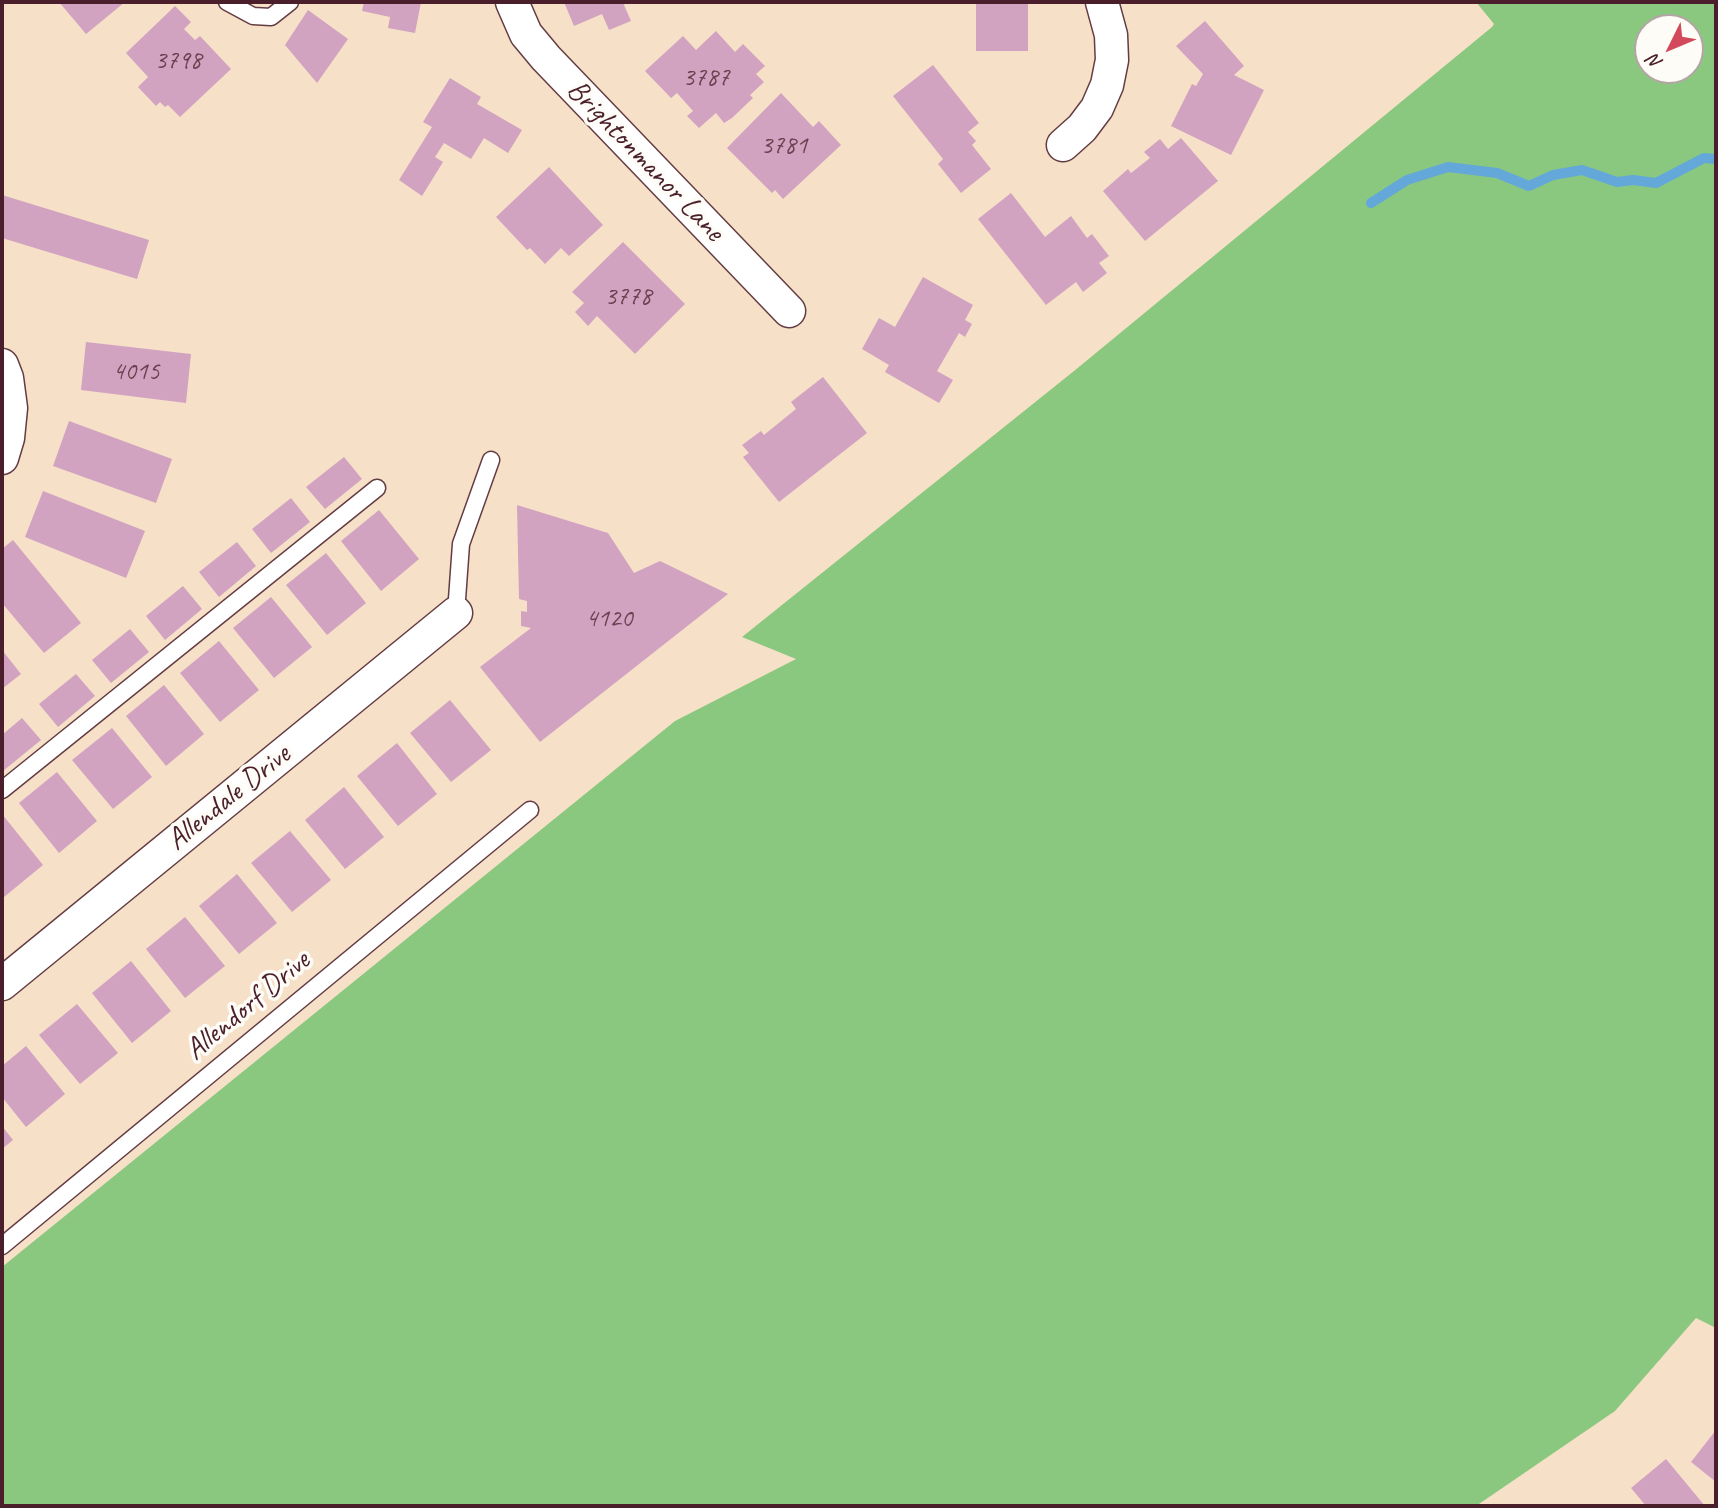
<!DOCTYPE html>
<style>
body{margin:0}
#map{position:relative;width:1718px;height:1508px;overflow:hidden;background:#f6e0c8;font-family:Caveat,sans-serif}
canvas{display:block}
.frame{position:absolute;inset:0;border:4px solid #4a1f2b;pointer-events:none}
.north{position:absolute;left:1634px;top:14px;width:70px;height:70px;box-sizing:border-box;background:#fdfcf7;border:2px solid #b5a4a5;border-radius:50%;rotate:227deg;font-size:19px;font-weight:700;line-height:28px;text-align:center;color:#4a1f2b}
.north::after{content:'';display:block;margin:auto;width:24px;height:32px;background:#d1495b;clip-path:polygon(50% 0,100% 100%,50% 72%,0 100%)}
</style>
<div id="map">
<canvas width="1718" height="1508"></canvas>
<div class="frame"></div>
<div class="north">N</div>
</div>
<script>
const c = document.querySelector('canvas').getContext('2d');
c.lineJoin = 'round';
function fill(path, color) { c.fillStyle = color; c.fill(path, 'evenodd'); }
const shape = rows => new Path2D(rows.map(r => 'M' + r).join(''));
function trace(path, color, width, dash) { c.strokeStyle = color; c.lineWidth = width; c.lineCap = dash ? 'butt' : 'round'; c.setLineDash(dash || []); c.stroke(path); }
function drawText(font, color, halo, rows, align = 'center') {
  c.font = font + ' Caveat,sans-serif'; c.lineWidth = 7; c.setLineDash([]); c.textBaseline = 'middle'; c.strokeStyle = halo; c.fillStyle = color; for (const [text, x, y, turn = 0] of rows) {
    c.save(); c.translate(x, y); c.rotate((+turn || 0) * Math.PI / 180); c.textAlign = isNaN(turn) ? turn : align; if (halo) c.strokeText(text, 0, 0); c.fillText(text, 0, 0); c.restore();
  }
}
fill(shape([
 [1476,2,1716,2,1716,1328,1696,1318,1615,1411,1476,1506,2,1506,2,1267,675,721,796,659,742,637,1074,371,1492,27,1494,24],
 [1648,28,1690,28,1690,70,1648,70]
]), '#8bc87f');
trace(shape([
 [1371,203,1407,180,1448,167,1497,173,1529,186,1553,175,1582,170,1617,182,1633,180,1656,183,1704,158,1716,159]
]), '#64a8d9', 10);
fill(shape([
 [59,2,125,2,86,34],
 [364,2,421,2,415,33,388,28,390,17,362,11],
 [564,2,626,2,624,5,631,21,609,30,602,14,574,26],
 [976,2,1028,2,1028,51,976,51],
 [175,6,191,22,184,29,195,40,200,36,231,69,180,117,168,105,165,107,160,102,156,106,138,87,148,77,126,53],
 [308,10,348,39,317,83,285,45],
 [1205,21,1244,66,1234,75,1264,90,1231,155,1171,126,1192,84,1196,86,1203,74,1176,46],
 [716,31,735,52,743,44,765,66,756,74,764,82,750,95,753,98,732,118,724,123,716,113,699,128,687,116,693,111,677,93,671,98,645,71,683,36,696,50],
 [933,65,979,123,968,132,976,141,972,145,991,169,961,193,938,164,943,159,893,96],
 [450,78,481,97,477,104,522,130,508,153,484,138,471,159,444,143,435,157,443,162,422,196,399,180,432,127,423,122],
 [781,93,813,127,819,121,841,145,783,199,775,190,772,193,727,148],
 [1181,138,1218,181,1145,241,1103,191,1128,169,1131,173,1150,158,1144,152,1160,139,1168,149],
 [549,167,603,225,569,256,561,248,545,264,530,248,527,250,496,217],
 [1011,193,1045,237,1071,216,1087,238,1092,234,1109,256,1099,263,1107,273,1083,292,1076,282,1046,305,978,219],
 [2,195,149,240,137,279,2,238],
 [623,242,685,304,635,354,597,316,588,326,575,312,584,303,572,292],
 [923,277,973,305,965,320,972,324,965,337,959,333,937,371,953,380,939,403,885,372,889,365,862,349,879,318,895,327],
 [86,342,191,354,186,403,81,390],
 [823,377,867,433,779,502,743,457,749,453,742,445,761,431,764,435,796,409,791,402],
 [69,421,172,459,156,503,53,466],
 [344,457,362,479,325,509,306,487],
 [43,491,145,531,126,578,25,537],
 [291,498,310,522,271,553,252,529],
 [517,505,608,533,634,573,660,561,728,594,540,742,480,667,531,628,521,626,521,611,527,612,527,601,519,599],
 [379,510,419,559,381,591,341,541],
 [13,540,81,623,44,653,2,603,2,549],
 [237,542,256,566,219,597,199,572],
 [326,553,366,603,327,635,286,585],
 [183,586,202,609,165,640,146,616],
 [271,597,312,647,274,678,233,628],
 [130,629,149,652,111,683,92,660],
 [219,641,259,690,220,722,180,673],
 [2,650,21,674,2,689],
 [76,674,95,696,58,727,39,704],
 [164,685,204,734,166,766,126,716],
 [450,700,491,750,451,782,410,733],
 [22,718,41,740,3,771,2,735],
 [112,728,152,777,113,809,72,760],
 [397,743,437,794,398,826,357,776],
 [57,772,97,821,59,853,19,803],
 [344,787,384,837,345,869,305,820],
 [2,814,43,865,4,897,2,894],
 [290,831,331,880,292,912,251,863],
 [237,874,277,923,239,954,199,906],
 [185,917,225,966,185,998,146,949],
 [131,961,171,1011,132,1043,92,993],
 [77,1004,118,1053,80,1084,39,1035],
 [26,1046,65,1094,26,1127,2,1097,2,1066],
 [2,1126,13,1140,2,1149],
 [1716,1430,1716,1482,1691,1462],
 [1666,1459,1705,1506,1646,1506,1631,1488]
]), '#d1a3c0');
const lane = shape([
 [227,2,253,16,271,17,290,2],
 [456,613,461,544,491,460],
 [2,790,377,488],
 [2,1246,530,810]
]);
const street = shape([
 [512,2,526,34,546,58,789,311],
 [1063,145,1082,128,1097,108,1107,85,1112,60,1111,35,1102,2],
 [2,365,7,378,11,408,8,438,2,458],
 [2,984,456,613]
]);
trace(lane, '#643c43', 19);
trace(street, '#643c43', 35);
trace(lane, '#fff', 16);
trace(street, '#fff', 32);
drawText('26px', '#6c4050', null, [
 ["3798",178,61],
 ["3787",706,78],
 ["3781",784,146],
 ["3778",628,297],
 ["4015",136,372],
 ["4120",609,619]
]);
drawText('30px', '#4a1f2b', '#fdfcf7', [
 ["Brightonmanor Lane",645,161,46],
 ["Allendale Drive",229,798,-39],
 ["Allendorf Drive",248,1006,-40]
]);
</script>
